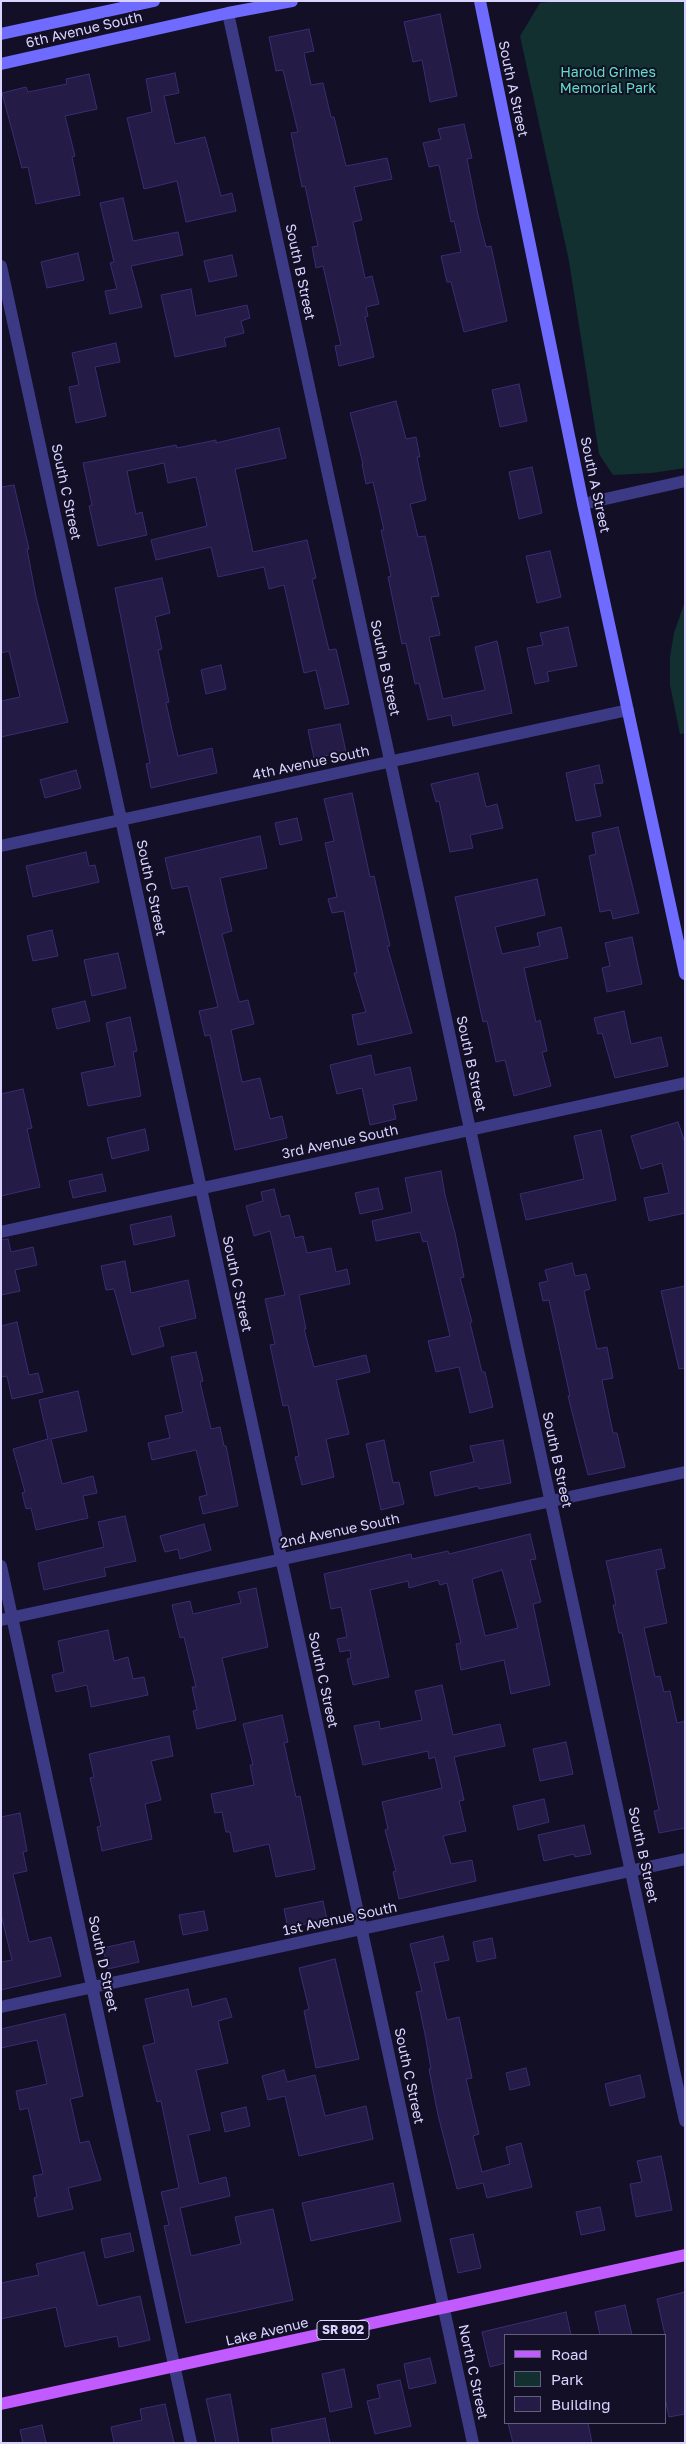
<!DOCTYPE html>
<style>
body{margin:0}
#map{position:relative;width:686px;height:2444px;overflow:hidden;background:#130f26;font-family:"Golos Text",sans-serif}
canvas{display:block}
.frame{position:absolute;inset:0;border:2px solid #d9d4ff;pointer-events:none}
.legend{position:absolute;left:504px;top:2334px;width:162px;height:90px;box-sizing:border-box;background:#130f26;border:1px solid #625e7d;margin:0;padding:6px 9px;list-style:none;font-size:15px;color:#d9d4ff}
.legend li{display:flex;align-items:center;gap:10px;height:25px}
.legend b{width:25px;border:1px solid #625e7d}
</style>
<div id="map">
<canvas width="686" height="2444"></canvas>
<div class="frame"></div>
<ul class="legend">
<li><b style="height:6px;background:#c25bff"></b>Road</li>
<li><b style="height:14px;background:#12302f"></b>Park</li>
<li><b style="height:14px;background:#241b47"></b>Building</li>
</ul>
</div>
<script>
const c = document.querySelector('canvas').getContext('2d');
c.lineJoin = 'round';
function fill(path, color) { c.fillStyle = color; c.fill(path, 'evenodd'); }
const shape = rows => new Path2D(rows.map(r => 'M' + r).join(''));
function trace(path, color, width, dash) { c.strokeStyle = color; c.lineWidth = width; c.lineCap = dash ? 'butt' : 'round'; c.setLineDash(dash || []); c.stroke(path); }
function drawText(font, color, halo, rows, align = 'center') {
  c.font = font + ' "Golos Text",sans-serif'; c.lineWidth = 4; c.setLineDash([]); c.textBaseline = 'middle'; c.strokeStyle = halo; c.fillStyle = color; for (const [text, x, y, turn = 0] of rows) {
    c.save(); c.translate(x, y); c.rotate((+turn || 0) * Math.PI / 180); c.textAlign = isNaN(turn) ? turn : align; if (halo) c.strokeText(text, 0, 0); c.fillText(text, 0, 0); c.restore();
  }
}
fill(shape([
 [555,1,685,1,685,468,652,473,613,475,599,454,569,261,520,36,540,3],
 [685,601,685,733,680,734,670,685,670,657,674,633]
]), '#12302f');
const building = shape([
 [440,14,457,96,430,102,422,60,413,62,404,22,440,14],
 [309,29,314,51,304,53,311,85,323,83,331,117,334,117,346,166,387,158,392,179,354,187,362,220,353,222,365,278,372,276,379,304,366,307,368,316,365,317,374,357,339,366,335,346,341,345,323,266,316,268,312,247,318,246,305,186,302,187,291,133,298,132,283,70,276,71,269,37,309,29],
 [175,73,179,93,164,96,175,144,205,137,221,196,232,193,236,211,186,222,177,181,144,189,127,118,152,112,146,79,175,73],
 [89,74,97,109,65,116,75,156,72,157,80,195,36,204,28,167,22,168,2,93,26,87,28,92,67,84,66,79,89,74],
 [464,124,472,158,467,159,478,215,486,247,491,246,507,321,464,332,451,282,447,282,441,256,461,252,454,221,451,222,439,165,429,167,423,143,441,139,438,129,464,124],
 [123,198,133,241,178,232,183,255,131,266,142,307,110,314,105,291,117,289,110,263,114,262,100,203,123,198],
 [78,253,84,280,47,288,41,262,78,253],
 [232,255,237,276,209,282,204,261,232,255],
 [191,289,196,316,247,305,250,318,241,321,244,333,224,338,226,346,175,357,161,295,191,289],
 [116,343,120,362,95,367,106,416,76,423,69,387,79,385,72,353,116,343],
 [519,384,527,421,500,427,492,390,519,384],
 [396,401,406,439,416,437,420,457,417,457,426,500,410,504,418,537,425,536,439,596,431,597,440,635,429,637,443,699,485,690,475,647,497,641,512,713,453,726,451,715,428,720,419,683,415,684,406,643,402,644,388,577,391,576,381,530,384,530,373,482,366,484,362,464,363,464,350,413,396,401],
 [279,428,286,458,235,469,253,552,307,540,316,578,312,579,329,650,336,649,349,704,325,709,316,670,304,673,284,585,269,589,264,567,218,577,211,547,156,560,151,540,207,526,196,477,168,483,164,463,127,471,136,514,142,512,147,535,98,546,89,506,92,505,83,463,176,445,177,448,216,440,216,443,279,428],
 [532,467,542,513,519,519,509,472,532,467],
 [14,485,29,549,27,549,36,597,68,722,1,737,1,701,20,697,9,651,1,653,1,487,14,485],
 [550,551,561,597,537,603,526,556,550,551],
 [162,578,170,613,155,617,162,649,158,650,169,702,166,703,178,756,212,748,217,773,151,788,146,764,150,763,115,588,162,578],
 [568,627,577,666,547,672,549,681,535,684,527,648,543,645,540,633,568,627],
 [221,665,226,689,206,694,201,670,221,665],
 [340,724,346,752,314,758,308,730,340,724],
 [599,765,603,783,594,784,601,816,576,821,566,773,599,765],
 [76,770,81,788,45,798,40,780,76,770],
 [478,773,486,807,497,804,503,828,470,835,473,848,450,852,439,801,436,802,431,784,478,773],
 [352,793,370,877,374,876,390,946,387,946,412,1033,358,1045,352,1015,366,1012,354,973,357,973,344,911,332,913,328,899,337,897,325,843,334,841,324,799,352,793],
 [297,818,302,840,280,845,275,823,297,818],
 [618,827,639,913,613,919,611,910,600,912,589,856,596,854,592,833,618,827],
 [260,836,267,868,220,878,232,931,222,934,239,1002,248,1000,254,1024,231,1030,242,1082,260,1078,270,1119,282,1116,287,1138,235,1150,210,1035,205,1036,199,1011,218,1007,188,886,172,889,165,858,260,836],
 [86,852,89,866,95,865,99,882,33,897,26,866,86,852],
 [537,879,545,915,495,927,502,954,540,946,537,933,561,927,568,958,524,968,536,1022,540,1020,547,1051,542,1052,551,1086,514,1096,505,1060,496,1062,487,1021,483,1022,455,897,537,879],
 [52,930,58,956,33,961,27,936,52,930],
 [632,937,642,984,607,992,602,968,610,966,605,943,632,937],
 [118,953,126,988,92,996,84,960,118,953],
 [85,1001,90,1021,57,1029,52,1009,85,1001],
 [624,1011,631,1044,661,1037,668,1066,615,1078,602,1033,598,1034,594,1018,624,1011],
 [130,1017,137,1051,133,1052,141,1096,88,1106,81,1073,115,1066,106,1023,130,1017],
 [371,1055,375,1075,410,1067,417,1100,393,1105,396,1119,370,1125,362,1088,337,1094,330,1065,371,1055],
 [23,1089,32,1128,27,1129,40,1187,1,1196,1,1094,23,1089],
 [678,1122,685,1143,685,1213,649,1221,644,1198,669,1193,662,1163,641,1169,631,1136,678,1122],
 [145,1129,149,1150,112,1159,107,1138,145,1129],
 [601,1130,616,1200,526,1220,520,1194,584,1179,574,1136,601,1130],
 [441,1171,445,1195,455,1233,464,1277,460,1278,472,1322,470,1323,482,1372,485,1372,493,1407,470,1413,459,1367,436,1372,428,1341,450,1336,427,1241,423,1242,420,1232,376,1241,372,1221,412,1212,405,1178,441,1171],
 [102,1174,106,1191,73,1198,69,1181,102,1174],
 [378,1188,383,1209,360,1214,355,1193,378,1188],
 [274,1189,281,1217,289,1215,295,1238,303,1236,307,1253,331,1248,336,1272,347,1269,350,1284,299,1295,306,1329,304,1329,314,1367,366,1355,370,1372,336,1380,349,1434,326,1439,334,1477,302,1485,295,1457,299,1456,288,1405,283,1406,270,1345,275,1344,265,1299,285,1295,270,1231,254,1236,246,1206,263,1201,261,1192,274,1189],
 [171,1216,175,1236,134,1245,130,1225,171,1216],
 [8,1239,11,1252,33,1247,37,1265,15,1270,20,1291,1,1295,1,1240,8,1239],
 [125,1261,131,1293,188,1280,196,1318,159,1327,164,1346,132,1355,114,1289,106,1290,101,1266,125,1261],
 [572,1263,575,1276,586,1274,590,1289,584,1291,597,1349,607,1347,613,1378,602,1380,613,1433,617,1433,625,1467,588,1475,568,1396,570,1396,549,1300,543,1301,539,1283,548,1281,545,1270,572,1263],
 [685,1286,685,1368,679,1369,661,1291,685,1286],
 [17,1322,29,1375,38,1373,43,1392,12,1399,7,1376,1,1377,1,1326,17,1322],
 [196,1352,203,1381,200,1382,211,1429,220,1427,224,1446,226,1446,238,1506,203,1514,199,1497,207,1495,196,1450,152,1460,148,1443,170,1438,165,1416,183,1412,171,1357,196,1352],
 [78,1391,87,1431,51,1439,62,1484,93,1476,97,1493,83,1496,88,1518,36,1530,31,1508,26,1509,22,1493,25,1492,13,1449,48,1439,39,1400,78,1391],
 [384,1440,393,1483,399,1482,404,1504,381,1510,366,1444,384,1440],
 [503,1440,511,1483,479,1489,478,1486,435,1496,430,1472,474,1462,470,1446,503,1440],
 [125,1516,136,1561,104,1568,106,1576,44,1590,38,1563,104,1547,98,1522,125,1516],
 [204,1524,211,1550,180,1559,178,1549,165,1552,160,1536,204,1524],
 [530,1534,536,1559,530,1560,541,1602,533,1604,550,1685,511,1694,504,1660,461,1670,456,1644,461,1643,447,1583,440,1585,438,1580,409,1588,408,1581,370,1590,389,1677,353,1685,347,1659,351,1658,350,1650,340,1652,337,1639,347,1637,341,1607,331,1609,324,1574,411,1554,412,1559,448,1551,449,1554,530,1534],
 [502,1570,518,1628,485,1636,472,1579,502,1570],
 [661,1549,665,1568,656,1570,667,1623,644,1628,655,1677,660,1676,664,1692,670,1691,677,1723,685,1721,685,1828,659,1833,654,1811,659,1810,622,1633,619,1633,613,1605,616,1605,606,1561,661,1549],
 [256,1588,268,1647,222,1658,236,1720,197,1729,193,1711,197,1710,192,1687,196,1687,184,1637,180,1638,172,1605,190,1601,193,1614,241,1603,238,1592,256,1588],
 [108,1630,114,1661,128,1657,133,1679,144,1677,148,1695,91,1707,87,1685,56,1692,52,1675,64,1672,58,1641,108,1630],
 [442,1685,453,1735,500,1724,505,1746,454,1757,464,1800,459,1801,466,1831,443,1836,451,1864,472,1860,476,1881,399,1899,393,1872,396,1871,385,1830,388,1829,382,1802,442,1788,435,1757,429,1759,428,1751,363,1765,354,1726,379,1721,380,1729,422,1720,415,1691,442,1685],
 [282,1715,288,1742,284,1743,296,1797,300,1796,315,1869,276,1877,269,1844,234,1852,230,1832,226,1832,222,1812,215,1813,211,1794,254,1785,250,1765,253,1765,243,1724,282,1715],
 [169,1736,173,1756,151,1761,161,1800,145,1804,152,1839,102,1851,97,1827,101,1826,90,1778,94,1777,89,1754,169,1736],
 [566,1742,573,1774,540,1781,533,1749,566,1742],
 [544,1799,549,1822,518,1830,513,1806,544,1799],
 [20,1813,27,1851,23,1852,27,1871,13,1874,29,1942,51,1937,61,1976,1,1990,1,1962,12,1960,1,1914,1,1817,20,1813],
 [584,1825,591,1854,575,1857,574,1854,544,1861,538,1835,584,1825],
 [323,1901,327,1919,288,1928,284,1909,323,1901],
 [204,1911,208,1930,183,1935,179,1915,204,1911],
 [443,1936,449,1960,434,1963,447,2020,459,2017,472,2078,466,2079,479,2134,473,2136,482,2172,510,2164,506,2147,521,2143,532,2187,487,2198,483,2183,457,2189,438,2115,429,2069,431,2069,425,2034,416,1992,422,1991,410,1944,443,1936],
 [492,1938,496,1958,477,1962,473,1942,492,1938],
 [134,1941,139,1962,108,1969,103,1948,134,1941],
 [335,1959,359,2059,316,2068,304,2011,309,2009,299,1968,335,1959],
 [188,1989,192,2007,226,1998,232,2017,218,2021,228,2063,196,2070,210,2130,188,2135,199,2184,226,2177,230,2196,180,2208,191,2256,241,2244,235,2217,273,2209,293,2300,186,2323,164,2226,169,2225,161,2192,179,2188,161,2101,157,2102,143,2046,155,2043,145,1999,188,1989],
 [65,2014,83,2096,70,2099,80,2143,89,2141,101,2180,68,2188,73,2209,38,2217,34,2198,37,2197,33,2176,43,2174,28,2108,20,2110,16,2091,47,2084,37,2040,1,2048,1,2029,65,2014],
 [526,2068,530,2085,510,2090,506,2073,526,2068],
 [284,2070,287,2082,315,2075,325,2116,366,2106,373,2139,299,2156,285,2096,268,2100,262,2076,284,2070],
 [640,2075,645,2097,610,2106,605,2084,640,2075],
 [246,2107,250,2126,225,2132,221,2113,246,2107],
 [661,2156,672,2210,636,2217,630,2184,642,2182,637,2161,661,2156],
 [393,2183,401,2221,311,2241,302,2203,393,2183],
 [600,2207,605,2230,581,2235,576,2212,600,2207],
 [130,2233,134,2251,105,2258,101,2239,130,2233],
 [473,2234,481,2268,458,2273,450,2239,473,2234],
 [84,2252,98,2306,140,2296,150,2340,119,2347,117,2336,65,2347,56,2307,1,2319,1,2283,39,2275,36,2264,84,2252],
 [685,2292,685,2414,669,2417,665,2398,665,2335,657,2299,685,2292],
 [625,2305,632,2335,600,2335,595,2312,625,2305],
 [566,2312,571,2335,505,2335,505,2363,490,2367,482,2332,566,2312],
 [430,2358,436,2383,409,2389,404,2364,430,2358],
 [344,2369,352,2407,330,2412,322,2374,344,2369],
 [400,2380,411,2426,375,2434,367,2401,380,2398,377,2385,400,2380],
 [230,2394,239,2443,216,2443,206,2399,230,2394],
 [165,2404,174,2443,114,2443,111,2427,142,2420,140,2409,165,2404],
 [325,2418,330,2443,273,2443,271,2429,325,2418],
 [508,2423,588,2423,592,2443,513,2443,508,2423],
 [42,2425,46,2443,23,2443,20,2430,42,2425]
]);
fill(building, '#241b47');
trace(building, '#3b2d73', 1);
trace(shape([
 [228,13,685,2121],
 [1,266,473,2443],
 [583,504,685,481],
 [1,846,628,710],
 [1,1232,685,1083],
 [1,1566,191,2443],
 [1,1620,685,1472],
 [1,2007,685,1859]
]), '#3d3a85', 12);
trace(shape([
 [480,1,583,504,685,974],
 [1,34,154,1],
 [1,64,228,13,292,1]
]), '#6f6bff', 12);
trace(shape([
 [1,2404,685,2255]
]), '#c25bff', 12);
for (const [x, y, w] of [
 [343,2330,52]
]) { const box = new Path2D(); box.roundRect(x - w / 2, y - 9.5, w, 19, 4); c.fillStyle = '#130f26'; c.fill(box); trace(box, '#d9d4ff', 1); }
drawText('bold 12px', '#d9d4ff', null, [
 ["SR 802",343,2330]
]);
drawText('14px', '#d9d4ff', '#130f26', [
 ["6th Avenue South",84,30,-13],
 ["South A Street",513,89,78],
 ["South B Street",300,272,78],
 ["South A Street",595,485,78],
 ["South C Street",66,492,78],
 ["South B Street",385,668,78],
 ["4th Avenue South",311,763,-12],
 ["South C Street",151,888,78],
 ["South B Street",471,1064,78],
 ["3rd Avenue South",340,1142,-12],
 ["South C Street",237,1284,78],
 ["South B Street",557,1460,78],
 ["2nd Avenue South",340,1531,-12],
 ["South C Street",323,1680,78],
 ["South B Street",643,1855,78],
 ["1st Avenue South",340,1919,-12],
 ["South D Street",103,1964,78],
 ["South C Street",409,2076,78],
 ["Lake Avenue",267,2332,-13],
 ["North C Street",473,2372,78]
]);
drawText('14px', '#5fe0c0', '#130f26', [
 ["Harold Grimes",608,73],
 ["Memorial Park",608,89]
]);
</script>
